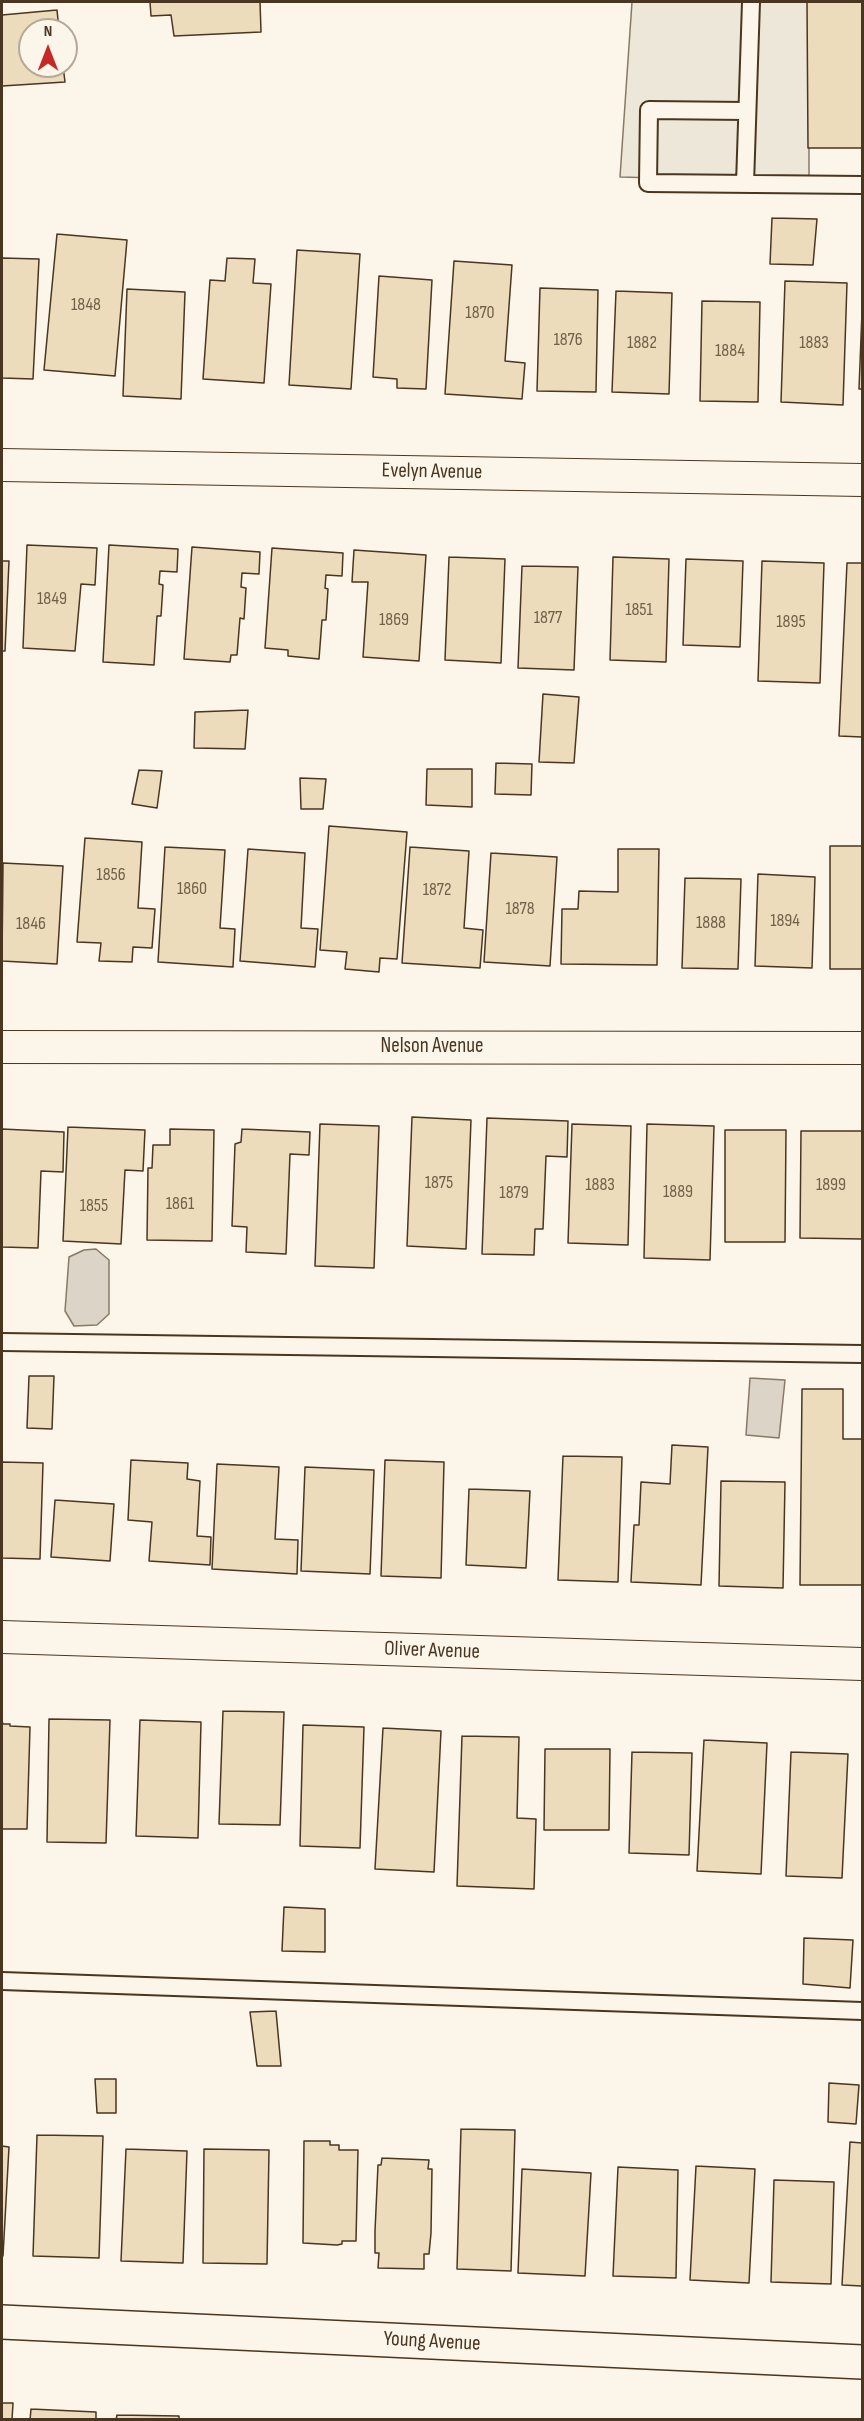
<!DOCTYPE html>
<style>
body{margin:0}
#map{position:relative;width:864px;height:2421px;overflow:hidden;background:#fbf6e9;font-family:"Sofia Sans Condensed",sans-serif}
canvas{display:block}
.frame{position:absolute;inset:0;border:3px solid #4a3520;pointer-events:none}
.north{position:absolute;left:18px;top:18px;width:60px;height:60px;box-sizing:border-box;background:#fbf6e9;border:2px solid #b4a999;border-radius:50%;rotate:0deg;font-size:16px;font-weight:700;line-height:24px;text-align:center;color:#4a3520}
.north::after{content:'';display:block;margin:auto;width:21px;height:27px;background:#c62828;clip-path:polygon(50% 0,100% 100%,50% 72%,0 100%)}
</style>
<div id="map">
<canvas width="864" height="2421"></canvas>
<div class="frame"></div>
<div class="north">N</div>
</div>
<script>
const c = document.querySelector('canvas').getContext('2d');
c.lineJoin = 'round';
function fill(path, color) { c.fillStyle = color; c.fill(path, 'evenodd'); }
const shape = rows => new Path2D(rows.map(r => 'M' + r).join(''));
function trace(path, color, width, dash) { c.strokeStyle = color; c.lineWidth = width; c.lineCap = dash ? 'butt' : 'round'; c.setLineDash(dash || []); c.stroke(path); }
function drawText(font, color, halo, rows, align = 'center') {
  c.font = font + ' "Sofia Sans Condensed",sans-serif'; c.lineWidth = 4.5; c.setLineDash([]); c.textBaseline = 'middle'; c.strokeStyle = halo; c.fillStyle = color; for (const [text, x, y, turn = 0] of rows) {
    c.save(); c.translate(x, y); c.rotate((+turn || 0) * Math.PI / 180); c.textAlign = isNaN(turn) ? turn : align; if (halo) c.strokeText(text, 0, 0); c.fillText(text, 0, 0); c.restore();
  }
}
const parking = shape([
 [632,2,809,2,809,182,620,177,632,2]
]);
fill(parking, '#ede7d9');
trace(parking, '#887966', 1.5);
const water = shape([
 [96,1249,109,1260,109,1314,97,1325,74,1326,65,1311,69,1257,84,1250,96,1249],
 [750,1378,785,1380,779,1438,746,1435,750,1378]
]);
fill(water, '#dcd4c6');
trace(water, '#887966', 1.5);
const building = shape([
 [150,2,260,2,261,32,174,36,171,15,151,16,150,2],
 [807,2,862,2,862,148,808,148,807,2],
 [57,10,59,30,30,30,30,66,63,66,65,82,2,86,2,15,57,10],
 [772,218,817,219,813,265,770,264,772,218],
 [57,234,127,240,115,376,44,370,57,234],
 [297,250,360,254,351,389,289,385,297,250],
 [2,258,39,259,33,379,2,378,2,258],
 [227,258,255,259,253,283,271,284,264,383,203,379,210,280,225,281,227,258],
 [454,261,512,265,505,361,525,363,522,399,445,394,454,261],
 [379,276,432,280,426,389,397,388,397,379,373,377,379,276],
 [785,281,847,283,843,405,781,402,785,281],
 [540,288,598,290,596,392,537,391,540,288],
 [127,289,185,292,181,399,123,396,127,289],
 [616,291,672,293,669,394,612,392,616,291],
 [702,301,760,302,758,402,700,401,702,301],
 [862,312,862,389,859,389,862,312],
 [27,545,97,548,95,585,81,584,75,651,23,648,27,545],
 [109,545,178,549,177,572,160,571,159,584,163,585,161,616,157,616,154,665,103,662,109,545],
 [192,547,260,552,259,574,242,573,241,587,246,588,244,619,240,618,237,655,231,655,230,662,184,659,192,547],
 [272,548,343,553,342,576,326,575,325,588,328,589,326,620,322,620,319,659,288,656,288,650,265,648,272,548],
 [354,550,426,555,419,661,363,657,368,582,352,582,354,550],
 [449,557,505,559,501,663,445,660,449,557],
 [613,557,669,559,666,662,610,660,613,557],
 [686,559,743,561,740,647,683,645,686,559],
 [2,561,9,561,5,651,2,651,2,561],
 [762,561,824,563,820,683,758,681,762,561],
 [847,563,862,563,862,737,839,736,847,563],
 [522,566,578,567,574,670,518,668,522,566],
 [543,694,579,697,574,763,539,762,543,694],
 [248,710,245,749,194,748,195,712,248,710],
 [496,763,532,764,531,795,495,794,496,763],
 [427,769,472,769,472,807,426,805,427,769],
 [139,770,162,771,157,808,132,804,139,770],
 [300,778,326,779,323,809,301,809,300,778],
 [329,826,407,832,397,959,380,958,379,972,345,969,347,952,320,950,329,826],
 [85,838,142,842,138,908,155,909,152,948,133,947,132,962,99,961,101,943,77,942,85,838],
 [830,846,862,846,862,969,830,969,830,846],
 [165,847,225,850,220,928,235,929,233,967,158,962,165,847],
 [410,847,469,851,464,928,483,930,480,968,402,963,410,847],
 [248,849,305,853,301,928,318,929,315,967,240,961,248,849],
 [618,849,659,849,657,965,561,964,562,909,578,909,579,891,618,892,618,849],
 [491,853,557,857,550,966,484,962,491,853],
 [3,863,63,866,57,964,2,961,3,863],
 [758,874,815,877,812,968,755,966,758,874],
 [685,878,741,879,738,969,682,968,685,878],
 [412,1117,471,1120,466,1249,407,1246,412,1117],
 [487,1118,568,1121,567,1157,546,1156,543,1229,535,1229,534,1255,482,1254,487,1118],
 [320,1124,379,1126,374,1268,315,1266,320,1124],
 [572,1124,631,1126,628,1245,568,1243,572,1124],
 [647,1124,714,1126,710,1260,644,1258,647,1124],
 [68,1127,145,1130,143,1171,125,1170,121,1244,63,1241,68,1127],
 [2,1129,64,1132,63,1172,41,1171,38,1248,2,1247,2,1129],
 [170,1129,214,1130,212,1241,147,1240,148,1168,152,1168,153,1145,170,1145,170,1129],
 [242,1129,310,1132,309,1155,290,1154,286,1254,246,1252,247,1227,232,1226,235,1144,241,1142,242,1129],
 [725,1130,786,1130,785,1242,725,1242,725,1130],
 [801,1131,862,1131,862,1239,800,1238,801,1131],
 [29,1376,54,1376,52,1429,27,1428,29,1376],
 [802,1389,843,1389,843,1439,862,1439,862,1585,800,1585,802,1389],
 [672,1445,708,1447,701,1585,631,1582,634,1525,639,1525,641,1482,670,1484,672,1445],
 [563,1456,622,1457,618,1582,558,1580,563,1456],
 [131,1460,188,1463,187,1479,200,1481,197,1536,211,1537,210,1565,149,1561,152,1522,128,1520,131,1460],
 [385,1460,444,1462,441,1578,381,1576,385,1460],
 [2,1462,43,1463,40,1559,2,1558,2,1462],
 [217,1464,279,1467,275,1539,298,1540,297,1574,212,1569,217,1464],
 [305,1467,374,1470,370,1574,301,1571,305,1467],
 [721,1481,785,1482,783,1588,719,1586,721,1481],
 [469,1489,530,1491,526,1568,466,1565,469,1489],
 [55,1500,114,1504,110,1561,51,1557,55,1500],
 [223,1711,284,1712,280,1825,219,1824,223,1711],
 [49,1719,110,1720,106,1843,47,1842,49,1719],
 [140,1720,201,1722,198,1838,136,1836,140,1720],
 [2,1721,3,1724,10,1724,10,1726,30,1727,27,1829,2,1829,2,1721],
 [303,1725,364,1727,360,1848,300,1846,303,1725],
 [383,1728,441,1731,434,1872,375,1869,383,1728],
 [462,1736,519,1737,517,1818,536,1819,534,1889,457,1886,462,1736],
 [704,1740,767,1743,761,1874,697,1871,704,1740],
 [545,1749,610,1749,609,1830,544,1830,545,1749],
 [632,1752,692,1753,689,1855,629,1853,632,1752],
 [791,1752,848,1754,842,1878,786,1876,791,1752],
 [284,1907,325,1909,325,1952,282,1951,284,1907],
 [804,1938,853,1940,850,1988,803,1984,804,1938],
 [276,2011,281,2066,257,2066,250,2012,276,2011],
 [95,2079,116,2079,116,2113,97,2113,95,2079],
 [829,2083,859,2085,856,2124,828,2122,829,2083],
 [461,2129,515,2130,511,2271,457,2269,461,2129],
 [37,2135,103,2136,99,2258,33,2256,37,2135],
 [304,2141,330,2141,330,2145,339,2145,339,2150,358,2150,356,2241,342,2241,342,2244,337,2245,303,2243,304,2141],
 [850,2142,862,2143,862,2286,842,2285,850,2142],
 [2,2146,9,2147,3,2256,2,2255,2,2146],
 [126,2149,187,2151,183,2263,121,2261,126,2149],
 [204,2149,269,2150,267,2264,203,2263,204,2149],
 [382,2158,429,2160,428,2169,432,2169,431,2233,429,2254,424,2254,424,2269,378,2268,379,2253,375,2253,375,2231,378,2165,381,2165,382,2158],
 [696,2166,755,2169,749,2283,690,2280,696,2166],
 [618,2167,678,2170,676,2278,613,2276,618,2167],
 [522,2169,591,2173,585,2276,518,2273,522,2169],
 [774,2180,834,2182,831,2284,771,2282,774,2180],
 [2,2403,13,2403,12,2420,2,2420,2,2403],
 [31,2409,96,2412,96,2420,30,2420,31,2409],
 [117,2415,179,2416,179,2420,116,2420,117,2415]
]);
fill(building, '#ecdcbc');
trace(building, '#4a3520', 1.5);
const lane = shape([
 [746,111,649,110,648,183,862,185],
 [745,184,751,2],
 [2,1342,862,1354],
 [2,1981,862,2011]
]);
const street = shape([
 [2,465,862,480],
 [2,1047,862,1048],
 [2,1637,862,1664]
]);
const secondary = shape([
 [2,2322,862,2362]
]);
trace(lane, '#4a3520', 20);
trace(street, '#4a3520', 34);
trace(secondary, '#4a3520', 36);
trace(lane, '#fbf6e9', 16);
trace(street, '#fbf6e9', 32);
trace(secondary, '#fbf6e9', 33);
drawText('18px', '#725f47', null, [
 ["1848",86,305],
 ["1870",480,313],
 ["1876",568,340],
 ["1882",642,343],
 ["1883",814,343],
 ["1884",730,351],
 ["1849",52,599],
 ["1851",639,610],
 ["1877",548,618],
 ["1869",394,620],
 ["1895",791,622],
 ["1856",111,875],
 ["1860",192,889],
 ["1872",437,890],
 ["1878",520,909],
 ["1894",785,921],
 ["1888",711,923],
 ["1846",31,924],
 ["1875",439,1183],
 ["1883",600,1185],
 ["1899",831,1185],
 ["1889",678,1192],
 ["1879",514,1193],
 ["1861",180,1204],
 ["1855",94,1206]
]);
drawText('21px', '#4a3520', '#fbf6e9', [
 ["Evelyn Avenue",432,472,1],
 ["Nelson Avenue",432,1047],
 ["Oliver Avenue",432,1651,2],
 ["Young Avenue",432,2342,3]
]);
</script>
